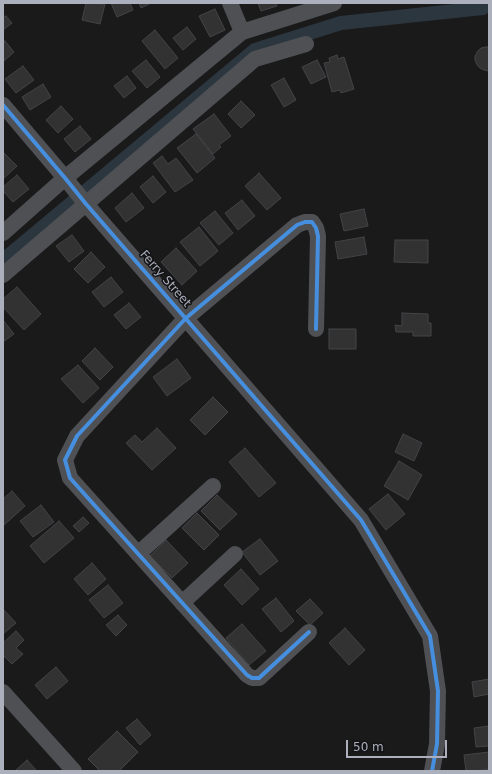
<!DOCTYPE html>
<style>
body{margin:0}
#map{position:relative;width:492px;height:774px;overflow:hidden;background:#1a1a1b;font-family:"DejaVu Sans",sans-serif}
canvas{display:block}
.frame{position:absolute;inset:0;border:4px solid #abb0bc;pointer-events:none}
.scale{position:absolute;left:346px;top:740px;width:101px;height:18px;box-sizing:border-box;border:2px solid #abb0bc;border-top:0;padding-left:5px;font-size:12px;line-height:14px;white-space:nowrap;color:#abb0bc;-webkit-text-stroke:3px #141417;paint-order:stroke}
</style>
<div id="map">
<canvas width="492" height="774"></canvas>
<div class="frame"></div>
<div class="scale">50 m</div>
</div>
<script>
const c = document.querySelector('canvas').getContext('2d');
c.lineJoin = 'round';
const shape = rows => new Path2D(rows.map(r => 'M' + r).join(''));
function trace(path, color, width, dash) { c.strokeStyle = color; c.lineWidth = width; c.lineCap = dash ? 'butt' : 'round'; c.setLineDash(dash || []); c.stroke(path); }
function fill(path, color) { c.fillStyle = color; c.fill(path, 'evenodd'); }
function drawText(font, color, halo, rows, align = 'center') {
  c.font = font + ' "DejaVu Sans",sans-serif'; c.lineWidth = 3; c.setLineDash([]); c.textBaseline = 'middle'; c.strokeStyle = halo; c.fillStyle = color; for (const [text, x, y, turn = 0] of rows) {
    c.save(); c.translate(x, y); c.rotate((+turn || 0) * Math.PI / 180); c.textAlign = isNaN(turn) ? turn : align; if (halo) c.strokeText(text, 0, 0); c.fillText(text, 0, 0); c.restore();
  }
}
trace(shape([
 [3,260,255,50,341,23,483,8,485,3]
]), '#2c363e', 14);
const building = shape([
 [86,3,105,4,100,24,82,20,86,3],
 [111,3,130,3,133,10,117,17,111,3],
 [139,3,151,3,141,8,139,3],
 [258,3,276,3,277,6,261,11,258,3],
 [215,9,225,30,210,37,199,16,215,9],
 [6,16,12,23,3,30,3,18,6,16],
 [187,27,196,39,183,50,173,38,187,27],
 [155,30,178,58,165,69,142,41,155,30],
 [5,41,14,52,3,62,3,42,5,41],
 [486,47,489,47,489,71,484,70,480,68,477,65,475,60,475,56,478,51,481,48,486,47],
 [337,55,338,59,344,57,354,89,341,93,340,90,332,92,324,63,330,62,329,58,337,55],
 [146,60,160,77,147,88,132,71,146,60],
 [317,60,326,77,311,84,302,67,317,60],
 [23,66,34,80,16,93,5,79,23,66],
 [127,76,136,88,124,98,114,86,127,76],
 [284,78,296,100,284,107,271,85,284,78],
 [43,84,51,97,30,110,22,97,43,84],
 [241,101,255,115,241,128,228,114,241,101],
 [61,106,73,119,58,133,46,120,61,106],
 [214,114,231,136,219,145,221,147,213,154,193,129,214,114],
 [80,126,91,139,75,152,64,139,80,126],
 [196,134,215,158,197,173,177,148,196,134],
 [4,153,17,166,3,179,3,154,4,153],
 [162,156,168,164,176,158,193,180,175,192,153,163,162,156],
 [259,173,281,198,267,210,245,186,259,173],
 [17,175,29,189,13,202,3,191,3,187,17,175],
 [153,176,166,192,153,203,140,187,153,176],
 [132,193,144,208,126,222,115,208,132,193],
 [242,200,255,216,238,230,225,213,242,200],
 [364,209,368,226,344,231,340,214,364,209],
 [215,211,233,233,219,245,200,223,215,211],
 [199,227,218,251,200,266,180,242,199,227],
 [72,235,84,251,69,262,56,246,72,235],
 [364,237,367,254,338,259,335,242,364,237],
 [395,240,428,240,428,263,394,262,395,240],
 [176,248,197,271,182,285,161,262,176,248],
 [91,252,105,267,88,283,74,269,91,252],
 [111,277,123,292,104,307,92,292,111,277],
 [17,287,41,314,24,330,3,307,3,299,17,287],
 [129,303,141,317,126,329,114,315,129,303],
 [402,313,428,314,428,323,431,323,431,336,413,336,413,332,396,332,395,325,402,326,402,313],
 [3,320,14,334,3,342,3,320],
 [329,329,356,329,356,349,329,349,329,329],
 [95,348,113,367,100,380,82,361,95,348],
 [177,359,191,378,167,396,153,377,177,359],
 [78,365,99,388,83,403,61,379,78,365],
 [213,397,228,412,205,435,190,420,213,397],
 [157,428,176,448,152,470,126,443,135,435,142,442,157,428],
 [403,434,422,443,414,461,395,452,403,434],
 [245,448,276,483,259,497,229,462,245,448],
 [399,461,422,475,408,500,384,486,399,461],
 [12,491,25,506,3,526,3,499,12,491],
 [388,494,405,514,386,530,369,509,388,494],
 [217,495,237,514,220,530,201,511,217,495],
 [41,505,54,522,33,537,20,521,41,505],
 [197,513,219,535,204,550,182,528,197,513],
 [83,517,89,523,79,532,73,526,83,517],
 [59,521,74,538,44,563,30,546,59,521],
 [260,539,278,561,260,575,242,552,260,539],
 [166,540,188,563,172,578,150,556,166,540],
 [92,563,106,579,88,595,74,579,92,563],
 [241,569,259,589,242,605,224,585,241,569],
 [108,585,123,603,104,618,89,600,108,585],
 [276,598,294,621,281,632,262,609,276,598],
 [310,599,323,613,310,625,296,611,310,599],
 [3,609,16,623,3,634,3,609],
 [118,615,127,625,116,636,106,625,118,615],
 [242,624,266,651,249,665,226,638,242,624],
 [345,628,365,650,349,665,329,643,345,628],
 [16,631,24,640,16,648,23,654,12,664,3,655,3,643,16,631],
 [56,667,68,681,47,699,35,685,56,667],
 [489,679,489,694,474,697,472,682,489,679],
 [137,719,151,735,140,745,126,728,137,719],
 [489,726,489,746,476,747,474,728,489,726],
 [117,731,138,752,119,771,100,771,88,759,117,731],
 [489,752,489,769,477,771,466,771,464,755,489,752],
 [27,760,37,771,15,771,27,760]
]);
fill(building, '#323233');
trace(building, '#434447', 1);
trace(shape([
 [230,3,242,32],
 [3,105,65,178,86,204,361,520,430,636,438,691,437,744,432,771],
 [3,233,65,178,242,32,334,3],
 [3,275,255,59,306,44],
 [138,554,213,486],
 [182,603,235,554],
 [309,632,259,678,252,678,247,675,70,478,65,460,77,436,186,318,297,225,305,222,312,222,316,228,318,236,316,329],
 [3,692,74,771]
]), '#4e5054', 16);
trace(shape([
 [3,105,65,178,86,204,361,520,430,636,438,691,437,744,432,771],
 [309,632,259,678,252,678,247,675,70,478,65,460,77,436,186,318,297,225,305,222,312,222,316,228,318,236,316,329]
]), '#468fdf', 4);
drawText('12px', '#abb0bc', '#141417', [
 ["Ferry Street",165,279,49]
]);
</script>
